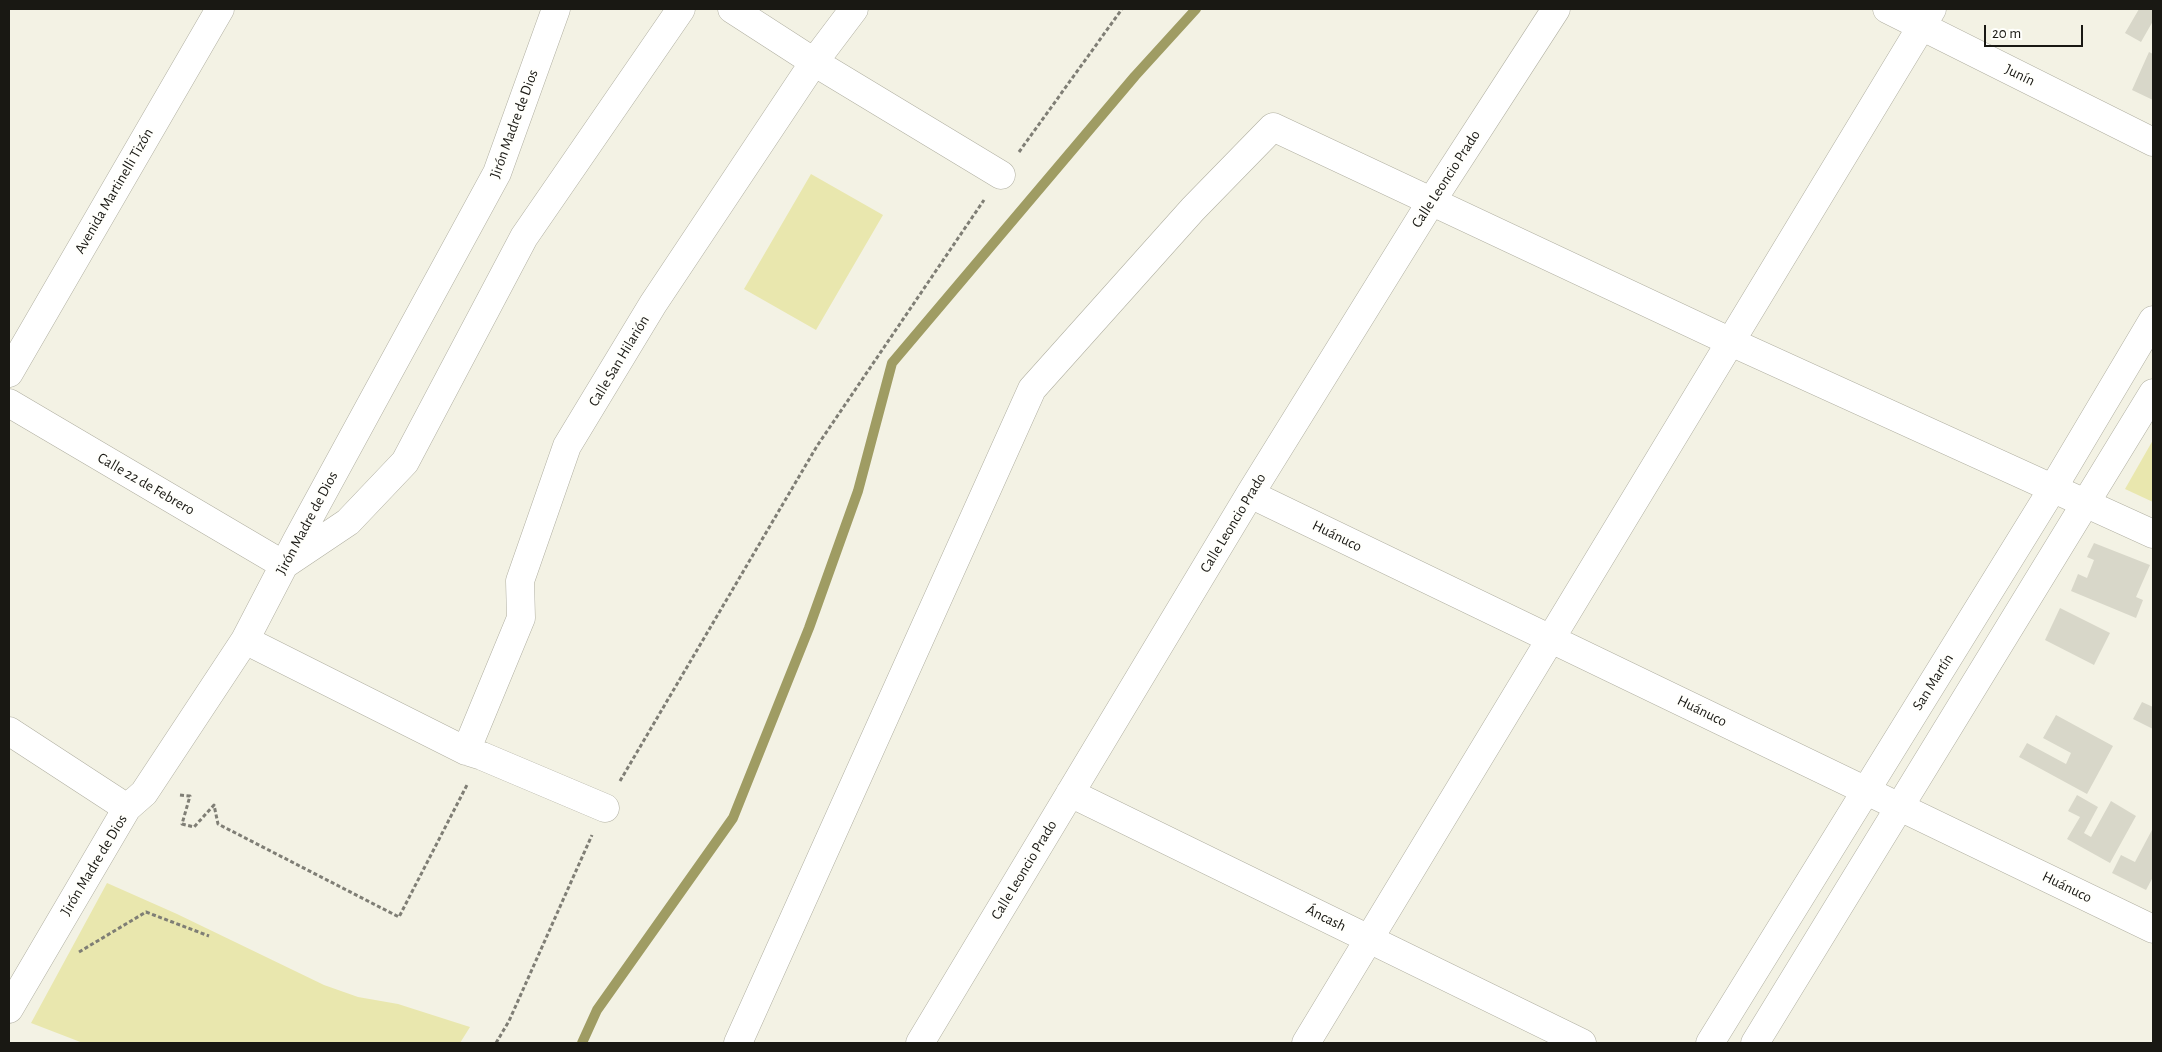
<!DOCTYPE html>
<meta charset="utf-8">
<style>
body{margin:0}
#map{position:relative;width:2162px;height:1052px;overflow:hidden;background:#f3f2e4;font-family:"Alegreya Sans",sans-serif}
canvas{display:block}
.frame{position:absolute;inset:0;border:10px solid #191813;pointer-events:none}
.scale{position:absolute;left:1984px;top:25px;width:99px;height:22px;box-sizing:border-box;border:2px solid #191813;border-top:0;padding-left:6px;font-size:15px;line-height:18px;white-space:nowrap;color:#191813;-webkit-text-stroke:4px #fffffc;paint-order:stroke}
</style>
<div id="map">
<canvas width="2162" height="1052"></canvas>
<div class="frame"></div>
<div class="scale">20 m</div>
</div>
<script>
const c = document.querySelector('canvas').getContext('2d');
c.lineJoin = 'round';
function fill(path, color) { c.fillStyle = color; c.fill(path, 'evenodd'); }
const shape = rows => new Path2D(rows.map(r => 'M' + r).join(''));
function trace(path, color, width, dash) { c.strokeStyle = color; c.lineWidth = width; c.lineCap = dash ? 'butt' : 'round'; c.setLineDash(dash || []); c.stroke(path); }
function drawText(font, color, halo, rows, align = 'center') {
  c.font = font + ' "Alegreya Sans",sans-serif'; c.lineWidth = 5; c.setLineDash([]); c.textBaseline = 'middle'; c.strokeStyle = halo; c.fillStyle = color; for (const [text, x, y, turn = 0] of rows) {
    c.save(); c.translate(x, y); c.rotate((+turn || 0) * Math.PI / 180); c.textAlign = isNaN(turn) ? turn : align; if (halo) c.strokeText(text, 0, 0); c.fillText(text, 0, 0); c.restore();
  }
}
fill(shape([
 [811,174,883,215,816,330,744,289],
 [2153,440,2153,502,2125,489],
 [107,883,177,914,324,985,358,997,398,1004,470,1027,460,1043,83,1043,31,1023]
]), '#e9e7ae');
trace(shape([
 [582,1043,597,1010,733,818,809,628,858,491,892,363,1135,76,1196,9]
]), '#9f9c63', 10);
fill(shape([
 [2139,9,2153,9,2153,21,2141,42,2125,33],
 [2149,52,2153,54,2153,100,2132,90],
 [2094,543,2150,565,2136,597,2143,600,2136,618,2071,591,2078,574,2087,578,2094,560,2087,557],
 [2060,608,2110,633,2094,665,2045,640],
 [2142,702,2153,707,2153,729,2133,719],
 [2056,715,2113,746,2087,794,2019,757,2027,743,2066,764,2071,753,2043,738],
 [2077,795,2098,807,2084,833,2091,837,2111,801,2136,816,2110,863,2067,839,2080,817,2068,811],
 [2153,828,2153,877,2146,890,2112,873,2121,855,2135,862]
]), '#d8d7c9');
const minor = shape([
 [732,9,814,62,1001,175],
 [1887,9,2153,142],
 [9,403,284,565,348,522,405,462,524,237,681,9],
 [1250,494,2153,929],
 [245,640,466,751,482,756,605,808],
 [9,731,127,808],
 [466,751,521,618,520,581,567,446,653,304,814,62,854,9],
 [1070,793,1582,1043],
 [9,1009,127,808,144,793,245,640,297,540,497,173,556,9],
 [738,1043,1032,389,1193,209,1273,127,1731,342,2153,534],
 [920,1043,1250,494,1431,202,1556,9],
 [1306,1043,1932,9]
]);
const tertiary = shape([
 [9,373,220,9],
 [1710,1043,2053,488,2153,320],
 [1755,1043,2153,393]
]);
trace(minor, '#b0afa1', 29);
trace(tertiary, '#b0afa1', 29);
trace(shape([
 [1019,152,1122,9],
 [620,781,817,446,984,200],
 [180,795,190,796,182,824,194,827,214,805,218,824,399,917,468,783],
 [79,952,146,912,209,936],
 [496,1043,509,1021,592,835]
]), '#7f7e75', 3, [4, 2.5]);
trace(minor, '#fff', 28);
trace(tertiary, '#fff', 28);
drawText('15px', '#191813', '#fffffc', [
 ["Junín",2020,75,26],
 ["Jirón Madre de Dios",514,124,-70],
 ["Calle Leoncio Prado",1446,179,-57],
 ["Avenida Martinelli Tizón",114,191,-60],
 ["Calle San Hilarión",619,361,-59],
 ["Calle 22 de Febrero",146,484,30],
 ["Jirón Madre de Dios",307,523,-62],
 ["Calle Leoncio Prado",1233,523,-59],
 ["Huánuco",1337,536,26],
 ["San Martín",1933,682,-58],
 ["Huánuco",1702,711,26],
 ["Jirón Madre de Dios",94,865,-59],
 ["Calle Leoncio Prado",1024,870,-59],
 ["Huánuco",2067,887,26],
 ["Áncash",1326,918,26]
]);
</script>
